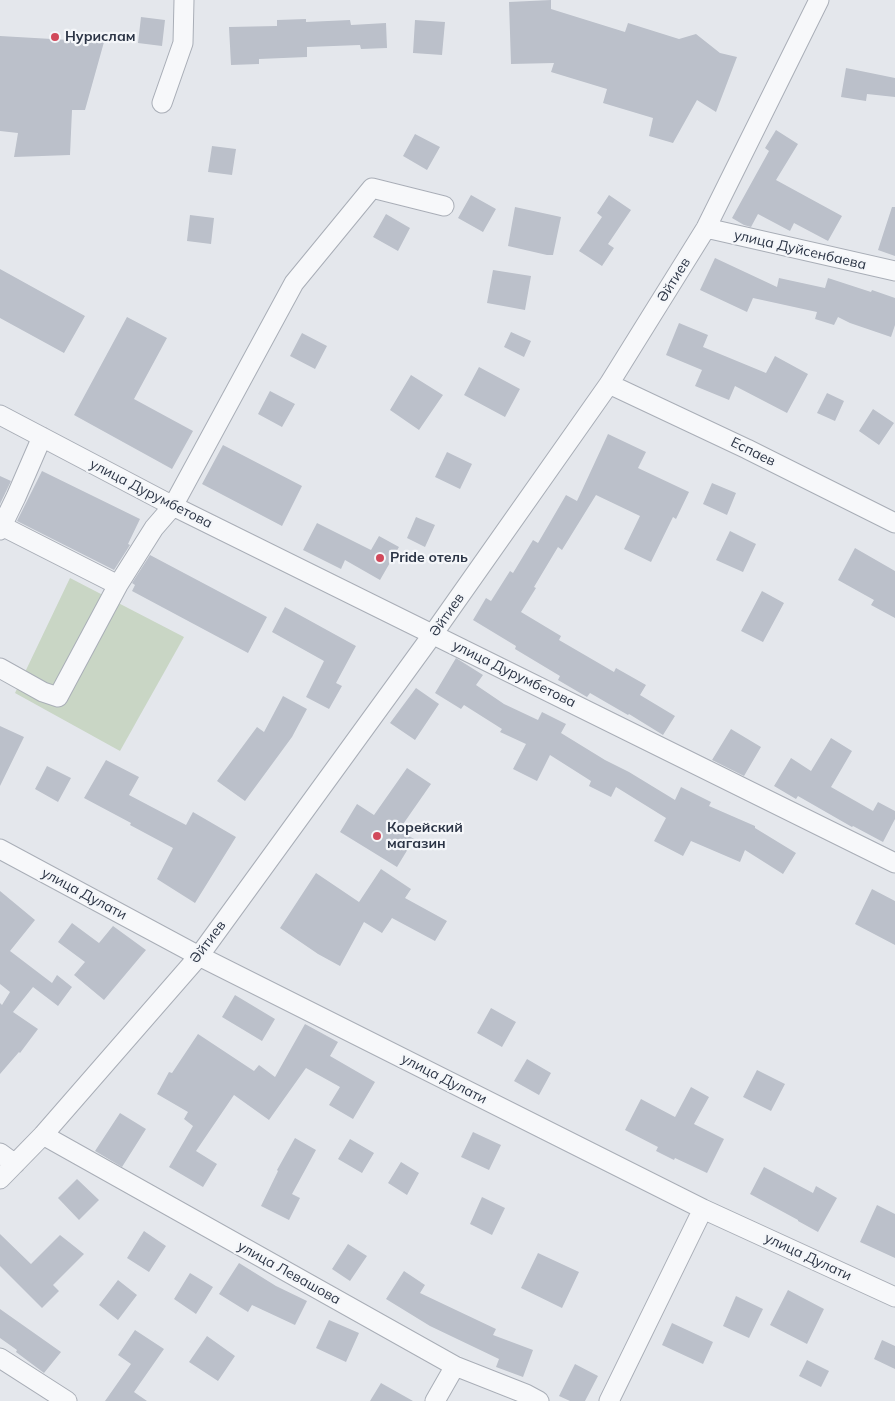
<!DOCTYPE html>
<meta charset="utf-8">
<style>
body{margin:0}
canvas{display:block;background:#e4e7ec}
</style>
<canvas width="895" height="1401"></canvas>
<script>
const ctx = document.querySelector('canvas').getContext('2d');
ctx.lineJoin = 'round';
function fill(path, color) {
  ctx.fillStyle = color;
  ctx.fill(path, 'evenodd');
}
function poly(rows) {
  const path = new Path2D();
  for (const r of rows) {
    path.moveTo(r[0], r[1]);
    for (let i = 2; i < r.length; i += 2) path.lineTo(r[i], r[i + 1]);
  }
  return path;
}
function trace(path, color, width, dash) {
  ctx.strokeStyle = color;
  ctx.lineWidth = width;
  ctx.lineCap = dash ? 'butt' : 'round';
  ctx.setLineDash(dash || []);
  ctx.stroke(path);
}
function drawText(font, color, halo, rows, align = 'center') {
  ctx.font = font + ' Mulish,sans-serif';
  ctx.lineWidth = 4.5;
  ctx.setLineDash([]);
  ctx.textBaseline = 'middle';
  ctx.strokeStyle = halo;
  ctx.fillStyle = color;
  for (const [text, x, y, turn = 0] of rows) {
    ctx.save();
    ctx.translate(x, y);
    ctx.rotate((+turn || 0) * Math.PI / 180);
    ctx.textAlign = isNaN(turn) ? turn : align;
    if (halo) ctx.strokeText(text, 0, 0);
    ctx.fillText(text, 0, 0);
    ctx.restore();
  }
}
const green = poly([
 [70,578,184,637,120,751,15,693]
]);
const building = poly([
 [551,0,551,9,625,32,628,23,679,39,696,34,720,53,737,57,716,112,697,100,673,143,649,136,653,118,603,103,607,89,551,72,554,63,511,64,509,2],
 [141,17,165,20,162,46,138,43],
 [306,19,306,22,350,20,351,25,386,23,387,48,361,49,360,45,307,47,307,57,259,59,259,64,231,65,229,27,277,26,277,20],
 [415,20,445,22,442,55,413,53],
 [0,36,104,42,85,110,72,110,70,155,14,157,18,133,0,131],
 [846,68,895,78,895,97,867,94,866,101,841,97],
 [776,130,798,144,776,180,842,216,828,241,794,223,790,231,758,214,751,227,744,225,732,218,769,151,765,148],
 [415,134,440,147,427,170,403,156],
 [212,146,236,149,232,175,208,172],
 [471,195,496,209,483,232,458,218],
 [609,195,631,210,608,244,614,248,602,266,579,251,602,217,597,213],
 [515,207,561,217,553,255,547,255,508,246],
 [892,207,895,207,895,256,878,250],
 [386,214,410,228,398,251,373,237],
 [190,215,214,218,211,244,187,241],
 [715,258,777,287,779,278,825,288,828,278,871,292,872,290,895,298,895,325,891,337,850,323,838,317,834,325,815,319,817,312,753,298,747,312,700,290],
 [0,269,85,316,64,353,0,318],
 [493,270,531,276,525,310,487,303],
 [127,317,167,338,134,399,193,431,172,469,74,415],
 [679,323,708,335,703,347,766,373,775,356,808,374,787,413,735,386,729,400,695,386,702,370,666,355],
 [511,332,531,341,524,357,504,347],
 [302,333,327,346,315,369,290,356],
 [479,367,520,389,505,417,464,395],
 [411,375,443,395,419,430,390,410],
 [270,391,295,404,282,427,258,414],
 [827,393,844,401,835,421,817,413],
 [873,409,894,423,879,445,859,431],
 [608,434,646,452,638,468,689,492,676,519,673,517,651,562,624,549,640,516,596,495,562,550,558,547,534,587,536,588,521,612,561,636,559,640,614,672,616,668,646,685,640,695,675,716,663,735,629,714,628,715,590,693,587,697,558,680,560,676,515,649,516,646,473,620,486,598,491,601,510,571,513,573,533,540,538,543,566,495,577,501],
 [223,445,302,486,282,526,202,484],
 [447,452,472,464,460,489,435,477],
 [42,471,140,519,128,544,130,545,114,570,17,521],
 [0,476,11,481,0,504],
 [712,483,736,493,727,515,703,504],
 [416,517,435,525,425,547,407,538],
 [317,523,371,550,379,536,399,547,380,580,345,560,341,569,303,550],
 [730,531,756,544,743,572,716,560],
 [855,548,895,571,895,618,871,605,874,600,838,580],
 [150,555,267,617,248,653,132,591,135,585,132,583],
 [762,591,784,603,763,642,741,631],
 [285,607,356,646,336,683,342,686,329,709,306,697,324,661,272,632],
 [456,658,483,675,476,685,504,704,538,720,542,712,566,724,561,733,605,760,629,772,675,800,681,787,711,802,709,806,755,826,755,828,796,853,783,874,745,850,740,862,691,841,683,856,654,841,666,818,616,787,611,797,589,786,591,781,550,755,537,781,513,769,526,744,500,732,502,729,464,705,461,709,435,693],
 [416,688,439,704,415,740,390,723],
 [283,696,307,709,292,737,245,801,217,781,257,727,264,732],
 [0,726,24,737,0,786],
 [731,729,761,747,744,776,712,760],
 [831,738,852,751,831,787,873,811,878,802,895,811,895,819,883,842,853,826,852,827,798,796,796,799,774,786,791,758,811,771],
 [106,760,139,777,129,795,186,825,193,812,236,837,195,903,157,879,173,848,130,825,131,823,84,798],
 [47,766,71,778,58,802,35,789],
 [407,768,431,784,399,830,414,839,397,867,340,832,357,804,374,815],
 [381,869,411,889,405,898,447,921,435,941,392,918,382,933,364,922,340,966,318,954,280,928,316,873,359,902],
 [872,889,895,901,895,945,855,924],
 [0,891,35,920,10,951,52,983,57,975,72,987,58,1006,33,987,13,1012,38,1029,20,1053,19,1052,0,1074,0,1003,2,1005,10,992,0,984],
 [72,923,99,943,113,926,146,950,104,1000,74,975,85,962,58,942],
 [235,995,275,1019,262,1041,222,1017],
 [491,1008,516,1022,502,1047,477,1033],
 [305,1024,338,1042,330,1056,375,1082,353,1119,329,1105,340,1087,306,1068,269,1120,234,1095,196,1151,217,1164,203,1187,169,1167,193,1126,184,1119,188,1112,157,1094,169,1072,172,1073,198,1034,254,1071,259,1065,275,1077],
 [527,1059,551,1073,539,1095,514,1081],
 [757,1070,785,1084,771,1111,743,1097],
 [691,1087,709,1097,694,1124,724,1139,707,1173,675,1158,674,1160,656,1151,658,1147,625,1130,641,1099,675,1117],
 [120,1113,146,1129,122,1167,95,1151],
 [473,1132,501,1145,489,1170,461,1157],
 [295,1138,316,1150,292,1194,300,1198,289,1220,261,1206,278,1171,277,1170],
 [350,1139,374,1153,362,1173,338,1159],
 [401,1162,419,1173,407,1195,388,1183],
 [764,1167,813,1193,816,1186,837,1198,818,1232,798,1221,798,1220,750,1194],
 [77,1179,99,1200,79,1220,58,1198],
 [482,1197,505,1208,492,1235,470,1224],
 [877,1205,895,1214,895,1258,860,1242],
 [144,1231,166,1246,149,1272,127,1258],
 [0,1234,31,1264,60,1235,84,1254,53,1285,59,1291,42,1308,0,1266],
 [348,1244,367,1256,350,1281,332,1269],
 [538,1253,579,1272,562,1308,521,1288],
 [239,1263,276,1286,307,1301,295,1325,252,1305,248,1312,219,1294],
 [404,1271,425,1285,420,1293,496,1329,493,1335,533,1350,523,1377,496,1367,499,1359,430,1326,386,1299],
 [190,1273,213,1287,196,1314,174,1299],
 [118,1280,137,1295,118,1320,99,1305],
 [788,1290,824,1309,807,1344,770,1325],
 [736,1296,763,1309,749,1338,723,1326],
 [0,1309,61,1352,44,1373,16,1352,17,1350,0,1338],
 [329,1320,359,1333,346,1362,316,1348],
 [672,1323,713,1342,703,1364,662,1345],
 [135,1330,164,1349,134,1392,147,1401,105,1401,131,1364,118,1355],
 [207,1336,235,1356,218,1381,189,1362],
 [882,1340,895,1346,895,1369,874,1359],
 [807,1360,829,1371,821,1387,799,1376],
 [575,1364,598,1376,585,1401,570,1401,559,1396],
 [381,1383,413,1401,370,1401]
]);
const minor = poly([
 [162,103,183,43,184,0],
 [706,228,895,271],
 [609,384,747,449,895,523],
 [0,415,173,506,895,863],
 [2,526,118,585],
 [0,530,16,497,42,437],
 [0,668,43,692,58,697,118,585,154,528,173,506,294,283,372,188,444,206],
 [0,849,199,956,703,1209,895,1297],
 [43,1135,455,1366,526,1394,539,1401],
 [0,1153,15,1164],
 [0,1179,43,1135,199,956,433,634,609,384,706,228,819,0],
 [0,1358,67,1401],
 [435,1401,455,1366],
 [609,1401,703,1209]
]);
const markers = [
 [55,37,5,"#d1495b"],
 [380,558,5,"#d1495b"],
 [377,836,5,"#d1495b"]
];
const poiNames = [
 ["Нурислам",65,37],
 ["Pride отель",390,558],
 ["Корейский",387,828],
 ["магазин",387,844]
];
const streetNames = [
 ["улица Дуйсенбаева",800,250,13],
 ["Әйтиев",674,280,-58],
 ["Еспаев",753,452,26],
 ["улица Дурумбетова",151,494,27],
 ["Әйтиев",447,615,-55],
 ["улица Дурумбетова",514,674,26],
 ["улица Дулати",84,894,28],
 ["Әйтиев",208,942,-53],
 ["улица Дулати",444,1079,27],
 ["улица Дулати",808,1257,25],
 ["улица Левашова",289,1273,29]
];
fill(green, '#c9d6c5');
fill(building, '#bbc0ca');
trace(minor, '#a9aeb7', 21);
trace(minor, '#f7f8fa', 19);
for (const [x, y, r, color] of markers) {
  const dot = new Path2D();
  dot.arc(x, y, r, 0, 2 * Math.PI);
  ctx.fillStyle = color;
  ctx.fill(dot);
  trace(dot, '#f4f6f9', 2);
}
drawText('bold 14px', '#2b3445', '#f4f6f9', poiNames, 'left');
drawText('14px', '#2b3445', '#f4f6f9', streetNames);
</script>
